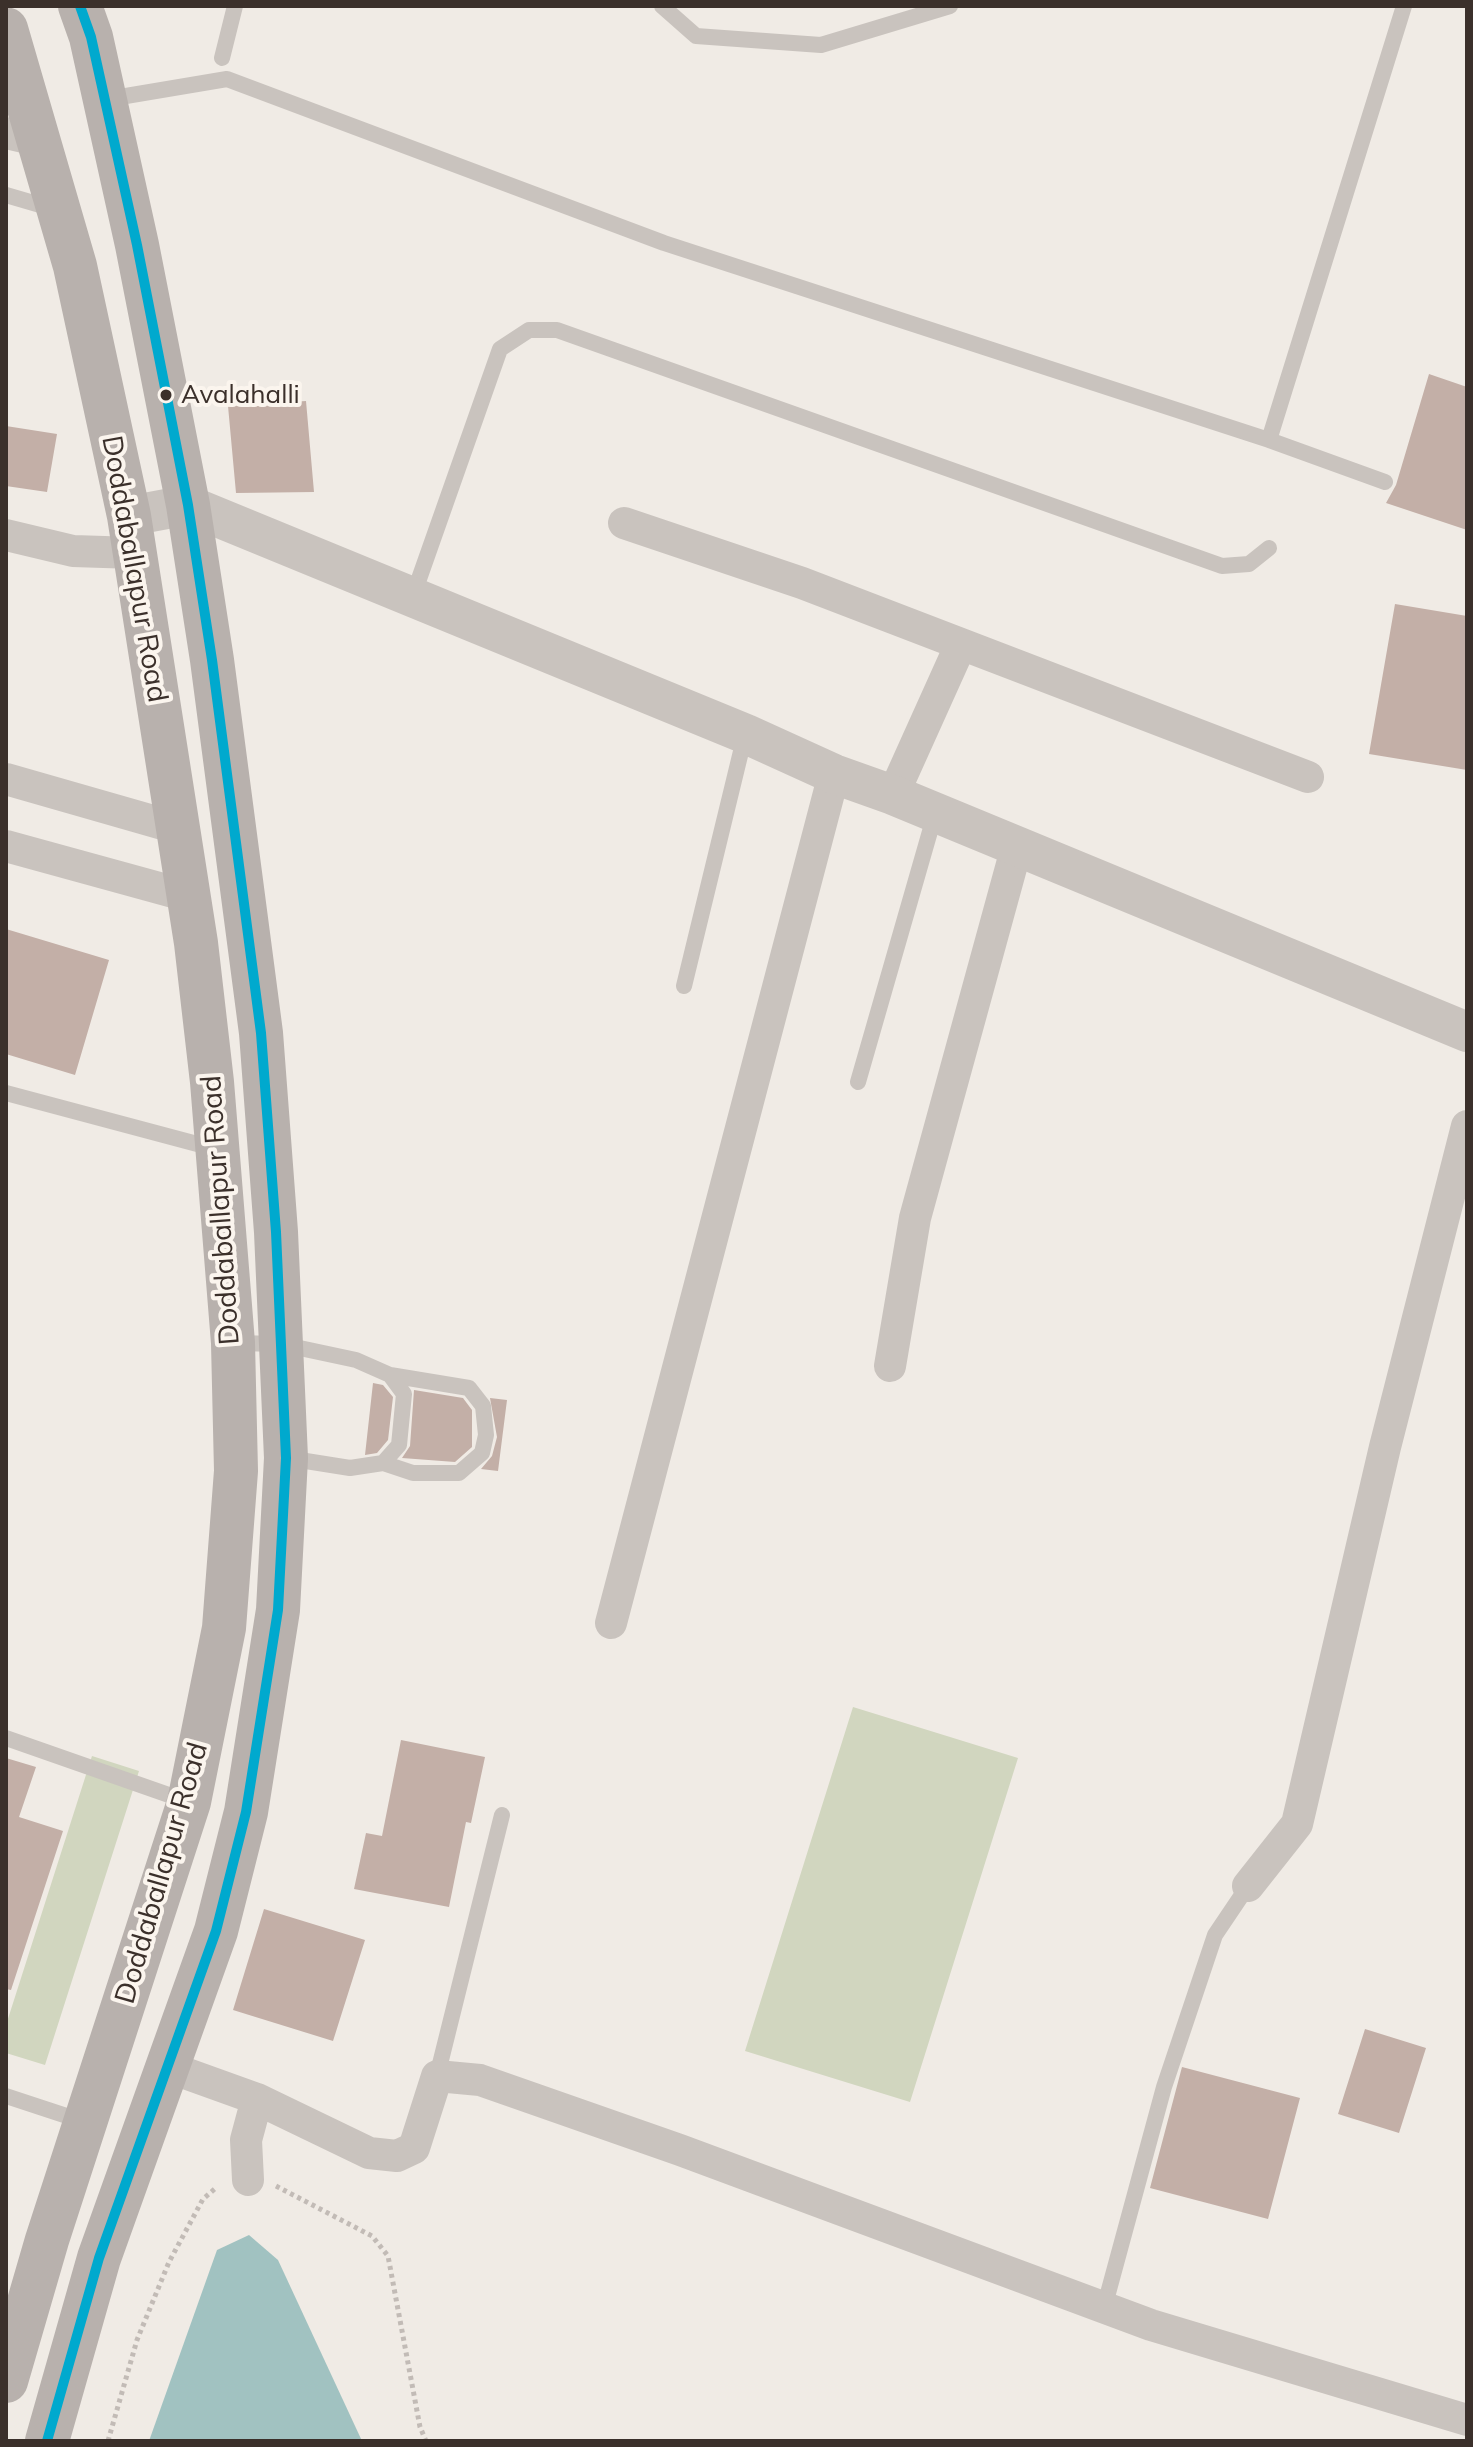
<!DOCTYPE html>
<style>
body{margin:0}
#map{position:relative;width:1473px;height:2447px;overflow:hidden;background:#f0ebe5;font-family:Mulish,sans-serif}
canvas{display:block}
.frame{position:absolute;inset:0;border:8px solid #3b302b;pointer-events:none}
</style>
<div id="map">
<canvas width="1473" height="2447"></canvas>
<div class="frame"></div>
</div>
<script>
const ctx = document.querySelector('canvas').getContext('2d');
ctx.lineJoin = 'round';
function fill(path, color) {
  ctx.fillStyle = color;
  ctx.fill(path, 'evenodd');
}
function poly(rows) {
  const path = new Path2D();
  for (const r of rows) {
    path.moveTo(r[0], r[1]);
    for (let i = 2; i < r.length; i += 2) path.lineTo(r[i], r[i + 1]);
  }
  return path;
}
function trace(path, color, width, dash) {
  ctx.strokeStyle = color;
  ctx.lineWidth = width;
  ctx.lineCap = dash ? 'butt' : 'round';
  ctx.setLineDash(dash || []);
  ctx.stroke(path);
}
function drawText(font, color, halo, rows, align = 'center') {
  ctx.font = font + ' Mulish,sans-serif';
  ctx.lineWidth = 8;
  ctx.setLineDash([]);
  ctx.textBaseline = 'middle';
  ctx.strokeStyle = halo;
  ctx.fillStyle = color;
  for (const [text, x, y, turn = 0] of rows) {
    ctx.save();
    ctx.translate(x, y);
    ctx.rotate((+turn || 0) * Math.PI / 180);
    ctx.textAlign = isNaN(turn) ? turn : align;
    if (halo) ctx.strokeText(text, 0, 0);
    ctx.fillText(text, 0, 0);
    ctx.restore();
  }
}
const green = poly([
 [853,1707,1018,1758,910,2102,745,2051],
 [92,1756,139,1771,45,2065,6,2053,6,2025]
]);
const water = poly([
 [249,2235,278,2260,362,2441,149,2441,217,2250]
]);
const building = poly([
 [1429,374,1467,387,1467,530,1386,503,1396,485],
 [306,401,314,492,236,493,228,406],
 [6,426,57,434,47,492,6,486],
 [1395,604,1467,616,1467,770,1369,754],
 [6,929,109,960,75,1075,6,1054],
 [373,1383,383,1385,393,1397,388,1440,377,1453,365,1455],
 [414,1390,463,1398,472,1410,472,1447,455,1462,402,1458,410,1446],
 [490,1398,507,1400,498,1471,481,1469,492,1456,497,1437],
 [401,1740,485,1757,471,1823,466,1822,449,1907,354,1889,366,1833,382,1836],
 [6,1758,36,1767,19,1817,63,1831,11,1990,6,1989],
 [264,1909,365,1940,333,2041,233,2010],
 [1365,2029,1426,2048,1399,2133,1338,2114],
 [1182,2067,1300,2098,1268,2219,1150,2188]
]);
const path = poly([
 [276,2186,372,2236,388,2256,420,2427,426,2441],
 [108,2441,137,2340,169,2262,203,2199,217,2187]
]);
const service = poly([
 [662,6,696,36,821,45,950,6],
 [222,58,235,6],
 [108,99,227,79,664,243,1269,440,1404,6],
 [6,195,54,209],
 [1269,440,1385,482],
 [413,596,500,349,529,330,557,330,1222,566,1249,564,1269,548],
 [684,986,745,735],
 [858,1082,935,814],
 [6,1093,216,1149],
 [234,1343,281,1344,356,1360,390,1375,404,1394,399,1445,383,1463,350,1468,287,1458],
 [383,1463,413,1473,459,1473,482,1453,486,1435,483,1406,469,1388,390,1375],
 [6,1738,186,1801],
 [437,2076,502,1815],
 [6,2096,85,2122],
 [1104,2308,1164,2087,1215,1935,1248,1886]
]);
const minor = poly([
 [6,133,40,141],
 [624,523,802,583,961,644,893,795],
 [6,535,73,551,135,553],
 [961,644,1308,777],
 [6,779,177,828],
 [6,846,188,896],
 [890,1366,915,1218,1017,846],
 [611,1623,834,774],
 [1248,1886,1297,1824,1385,1447,1467,1126],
 [168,2067,257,2099,369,2153,397,2156,414,2148,437,2076,480,2080,680,2150,1151,2325,1467,2420],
 [248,2180,246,2140,257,2099]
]);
const tertiary = poly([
 [129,516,188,505,746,734,834,774,893,795,1467,1032]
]);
const primary = poly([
 [6,29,75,266,129,516,196,943,212,1082,233,1343,236,1471,224,1628,189,1802,47,2240,6,2381],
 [47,2441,99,2258,216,1931,246,1812,278,1610,286,1458,276,1232,261,1033,212,660,188,505,137,245,91,37,80,6]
]);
const bus1 = poly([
 [47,2441,99,2258,216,1931,246,1812,278,1610,286,1458,276,1232,261,1033,212,660,188,505,137,245,91,37,80,6]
]);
const markers = [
 [166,395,7,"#3b302b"]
];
const busNames = [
 ["Avalahalli",181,395]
];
const streetNames = [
 ["Doddaballapur Road",134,569,80],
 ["Doddaballapur Road",221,1210,-94],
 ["Doddaballapur Road",162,1873,-74]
];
fill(green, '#d1d6bf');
fill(water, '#a1c2c1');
fill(building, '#c3afa7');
trace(path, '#c2bbb6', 5, [4, 4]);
trace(service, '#c9c3be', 16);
trace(minor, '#c9c3be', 32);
trace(tertiary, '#c9c3be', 40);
trace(primary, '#b8b1ad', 44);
trace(bus1, '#00a9ce', 10);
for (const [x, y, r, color] of markers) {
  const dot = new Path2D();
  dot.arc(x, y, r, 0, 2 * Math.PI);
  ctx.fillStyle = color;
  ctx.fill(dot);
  trace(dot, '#fbf5ee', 3);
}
drawText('26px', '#3b302b', '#fbf5ee', busNames, 'left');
drawText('28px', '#3b302b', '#fbf5ee', streetNames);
</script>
